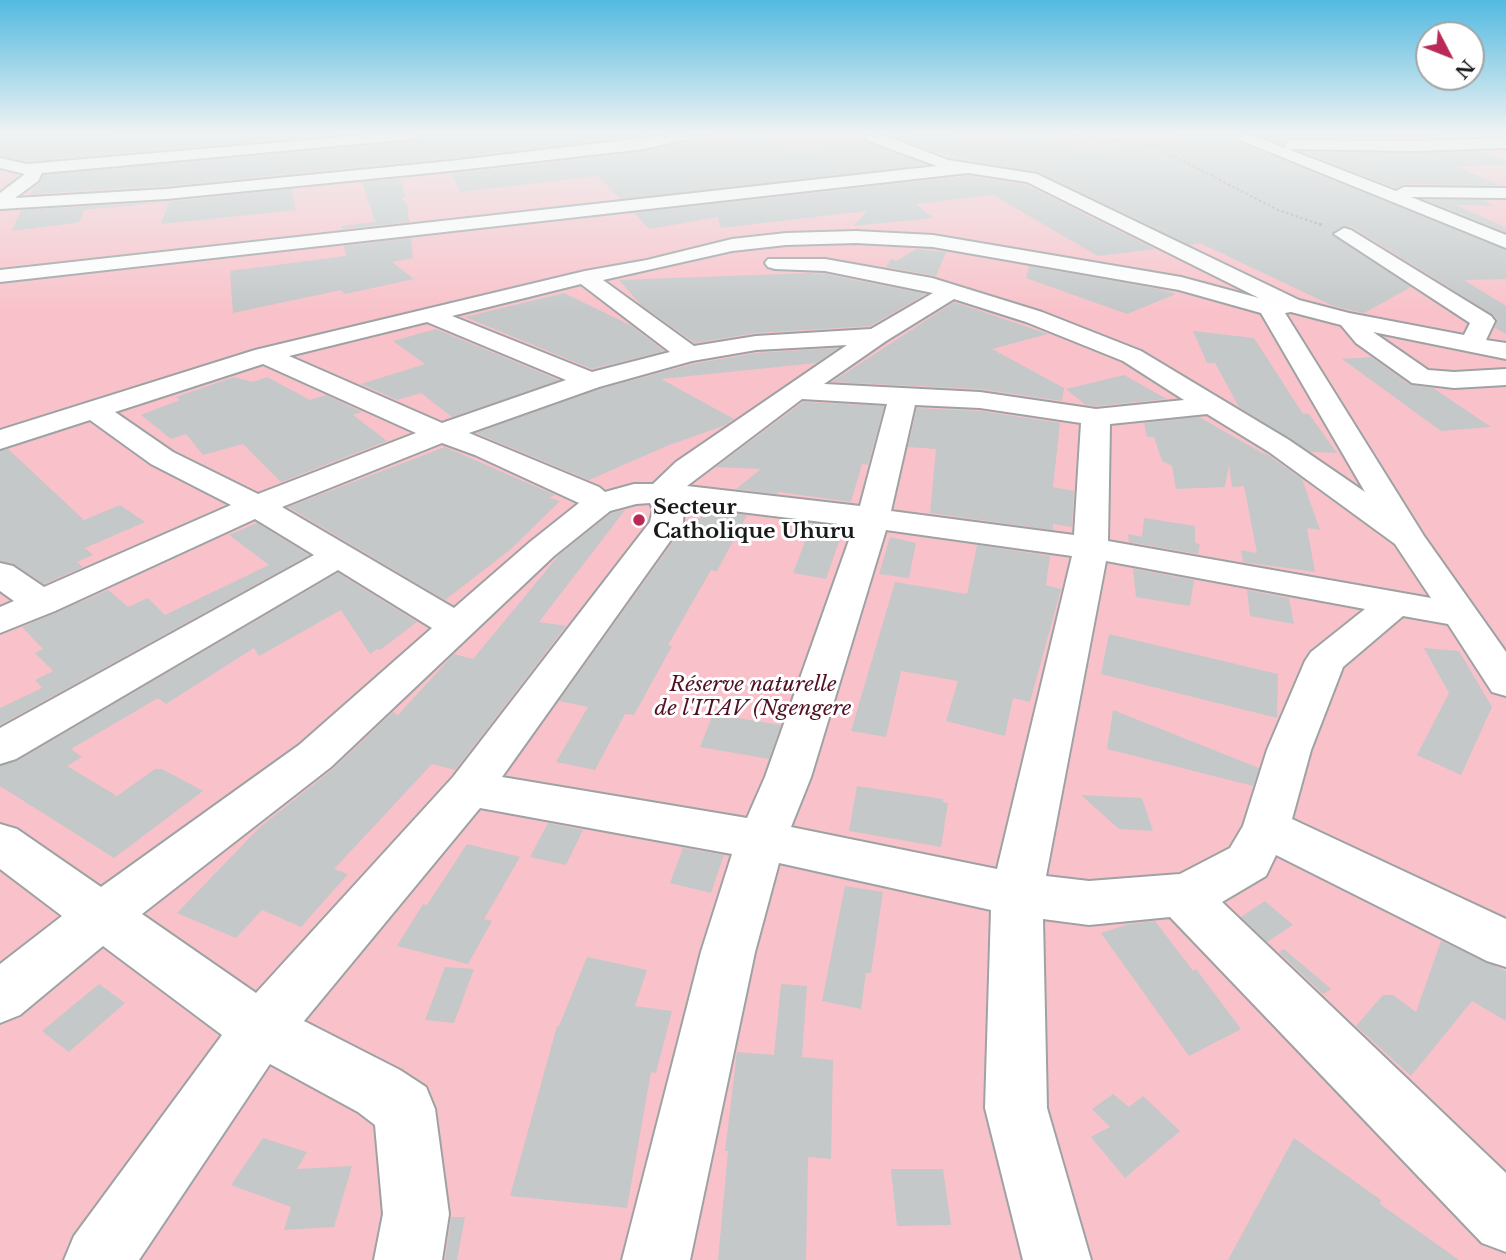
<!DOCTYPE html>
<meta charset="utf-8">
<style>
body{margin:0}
#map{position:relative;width:1506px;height:1260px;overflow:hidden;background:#e0e4e5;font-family:"Libre Baskerville",serif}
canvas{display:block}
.north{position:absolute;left:1415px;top:21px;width:70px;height:70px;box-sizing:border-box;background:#fff;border:2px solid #a3a4a4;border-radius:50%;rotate:132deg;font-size:19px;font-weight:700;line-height:28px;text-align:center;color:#191b1b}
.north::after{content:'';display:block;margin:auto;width:24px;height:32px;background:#b92a56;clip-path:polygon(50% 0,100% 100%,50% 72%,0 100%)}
</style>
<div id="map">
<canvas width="1506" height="1260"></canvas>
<div class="north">N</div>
</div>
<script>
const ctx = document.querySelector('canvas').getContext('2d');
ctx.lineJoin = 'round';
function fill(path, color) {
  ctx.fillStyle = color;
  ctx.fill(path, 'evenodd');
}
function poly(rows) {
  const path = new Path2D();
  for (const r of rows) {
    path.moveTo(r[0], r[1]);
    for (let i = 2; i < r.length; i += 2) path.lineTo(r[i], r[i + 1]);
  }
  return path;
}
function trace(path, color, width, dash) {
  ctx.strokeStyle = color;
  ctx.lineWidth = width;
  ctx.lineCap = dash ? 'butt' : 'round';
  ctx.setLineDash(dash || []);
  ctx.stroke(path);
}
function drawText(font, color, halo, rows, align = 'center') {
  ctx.font = font + ' "Libre Baskerville",serif';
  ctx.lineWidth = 6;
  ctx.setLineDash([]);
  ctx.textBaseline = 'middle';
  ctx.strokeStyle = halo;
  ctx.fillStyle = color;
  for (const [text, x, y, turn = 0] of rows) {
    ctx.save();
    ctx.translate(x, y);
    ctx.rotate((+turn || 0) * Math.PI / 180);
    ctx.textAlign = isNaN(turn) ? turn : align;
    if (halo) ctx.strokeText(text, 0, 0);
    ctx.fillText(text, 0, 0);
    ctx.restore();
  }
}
const green = poly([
 [0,135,1506,135,1506,1260,0,1260]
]);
const building = poly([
 [0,135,110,135,110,137,335,135,27,161,0,156],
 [422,135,646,135,450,158,166,186,30,194,44,175,413,142],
 [696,135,713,135,714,142,763,135,792,148,864,141,926,165,620,199,598,176,461,192,451,174,645,152,692,141],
 [909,135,951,135,970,143,1040,135,1083,149,1136,143,1182,142,1174,135,1230,135,1234,140,1506,250,1506,279,1464,280,1506,306,1506,334,1495,328,1497,319,1492,314,1352,227,1343,226,1332,235,1411,287,1364,313,1333,306,1200,243,1190,245,1038,172,949,157,896,137],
 [1260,135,1443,135,1449,137,1291,137,1285,140,1283,144],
 [1483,151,1506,161,1506,165,1457,167,1500,185,1404,184,1396,188,1303,152],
 [968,176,1026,185,1155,249,1098,256,993,195,916,204,933,218,853,226,867,211,720,228,718,217,649,229,634,213],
 [400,179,406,197,401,198,407,204,409,222,342,229,342,226,375,222,362,182],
 [291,189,296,210,161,224,169,202,83,210,80,221,75,223,12,231,21,210,166,202],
 [1425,200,1485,200,1493,206,1456,205,1506,228,1506,232],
 [411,238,413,258,392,262,414,279,345,294,341,290,233,313,230,271,346,256,344,246],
 [916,249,946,252,936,276,886,267,891,259,896,261],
 [1029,266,1158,289,1176,294,1127,314,1026,278],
 [809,273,825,274,926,294,870,326,756,333,695,343,641,305,619,280],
 [564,293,632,326,664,351,592,369,465,317],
 [954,302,1048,334,992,349,1064,388,1062,401,980,389,832,382],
 [436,329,559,380,452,417,421,393,397,400,361,384,425,364,393,341],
 [1193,331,1254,338,1303,414,1309,414,1337,453,1311,452,1239,407,1215,363,1207,363],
 [838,348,816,363,661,379,734,419,723,426,669,445,589,480,476,433,600,389,693,364,756,353],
 [1371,357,1410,385,1433,388,1491,427,1441,431,1342,359],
 [1124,375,1167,399,1096,406,1086,405,1066,389],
 [234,377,253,382,267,377,310,400,326,395,362,412,353,415,387,441,281,482,243,444,203,455,186,434,171,439,141,415,180,400,176,397],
 [803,402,884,406,868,465,862,464,851,502,779,492,776,494,736,489,761,469,716,467],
 [917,408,980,411,1060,423,1053,487,1074,491,1072,527,1053,524,1053,530,930,513,936,449,908,447],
 [1199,417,1266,455,1264,452,1302,479,1320,530,1307,528,1315,572,1243,562,1241,550,1257,553,1244,486,1232,487,1229,465,1225,487,1176,489,1172,466,1162,461,1154,437,1147,437,1144,423],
 [445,447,555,495,549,498,560,501,511,549,445,600,288,507],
 [8,449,84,520,120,505,145,522,85,548,93,555,77,562,83,567,44,584,14,564,0,561,0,451],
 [625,510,539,622,566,626,455,770,432,764,334,869,348,874,301,927,262,910,236,938,177,913,260,827,333,769,393,712,398,715,454,654,473,659,559,555,611,513],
 [709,511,747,515,717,571,711,570,668,645,672,646,634,715,625,714,595,770,556,762,588,707,559,701,685,525,690,526],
 [1144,518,1195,526,1195,543,1200,544,1198,554,1129,542,1128,534,1142,537],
 [257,523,309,555,0,725,0,708,42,688,35,680,53,671,35,653,43,649,22,627,108,590,128,607,148,598,165,615,269,565,229,535],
 [812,523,844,527,826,579,793,573],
 [890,537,916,543,909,578,879,574],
 [977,545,1050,556,1046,585,1061,589,1030,702,1013,698,1005,736,946,721,958,681,901,671,886,737,851,731,895,582,967,594],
 [1133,569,1194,580,1190,606,1136,597],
 [338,573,417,622,380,650,377,649,370,654,341,610,259,656,254,648,166,704,158,698,71,749,82,757,67,766,117,796,155,769,162,769,203,791,114,858,0,786,0,766,17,761],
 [1247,590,1289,598,1294,624,1250,616],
 [1109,634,1278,674,1277,718,1101,674],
 [1424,648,1459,651,1492,707,1461,775,1417,755,1449,693],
 [1113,710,1259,768,1253,786,1107,749],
 [713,714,781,725,769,759,700,747],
 [857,786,943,799,942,802,948,803,941,847,849,831],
 [1081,795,1142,798,1153,831,1119,829],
 [548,823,583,830,566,865,530,857],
 [467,844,520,857,484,919,492,921,468,964,397,946,423,904,427,905],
 [683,848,724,855,711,893,670,883],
 [845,886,883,892,871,973,866,973,861,1009,822,1001],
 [1265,901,1293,925,1267,942,1241,917],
 [1155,921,1193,971,1196,969,1241,1029,1189,1056,1101,933,1129,924],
 [1441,941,1506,971,1506,1021,1472,1001,1411,1076,1356,1026,1383,995,1393,995,1416,1012],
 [1284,949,1331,989,1323,994,1279,952],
 [587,957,647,970,635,1006,672,1011,656,1073,651,1072,627,1208,510,1196,557,1026,559,1026],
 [445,967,474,969,454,1023,425,1020],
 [99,984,125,1003,69,1052,42,1031],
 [781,984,807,986,802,1057,833,1060,831,1159,808,1157,806,1260,718,1260,728,1151,725,1151,737,1052,774,1055],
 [1113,1094,1129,1107,1143,1096,1180,1131,1125,1178,1091,1137,1110,1127,1092,1109],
 [263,1138,307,1152,297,1169,352,1166,334,1227,284,1230,291,1207,231,1185],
 [1294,1138,1381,1200,1380,1204,1459,1260,1228,1260],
 [891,1169,943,1169,951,1225,897,1226],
 [451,1217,465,1217,457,1260,445,1260]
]);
const pathFar1 = poly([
 [1073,135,1152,145,1278,210,1322,225]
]);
const path = poly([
 [1319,224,1322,225]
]);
const minor = poly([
 [364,135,420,135,413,139,42,173,38,181,15,198,166,189,450,161,666,135,693,135,691,138,645,149,450,171,166,199,0,209,0,193,25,174,0,168,0,158,27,164,364,135],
 [865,135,884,135,948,160,1037,174,1299,300,1349,313,1464,335,1470,323,1334,234,1344,228,1351,230,1491,316,1495,321,1486,340,1506,343,1506,359,1373,332,1428,370,1454,372,1506,369,1506,385,1454,388,1412,383,1356,343,1341,325,1291,312,1285,313,1424,536,1506,652,1506,696,1492,692,1448,624,1403,616,1343,667,1311,750,1292,819,1506,919,1506,967,1487,961,1276,855,1266,876,1222,902,1506,1173,1506,1252,1482,1243,1170,917,1089,925,1043,919,1047,1108,1091,1260,1023,1260,985,1108,991,910,779,863,755,952,690,1260,622,1260,701,952,732,854,480,808,304,1021,400,1070,426,1087,435,1109,449,1214,442,1260,374,1260,383,1214,375,1125,358,1112,270,1064,139,1260,64,1260,74,1236,222,1035,103,946,20,1015,0,1023,0,964,62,916,0,869,0,824,17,829,101,887,299,745,432,628,338,570,16,759,0,764,0,728,314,555,255,519,55,611,0,633,0,607,14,601,0,591,0,563,13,566,44,587,231,505,151,464,90,420,0,449,0,430,255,350,585,271,647,260,732,239,786,233,856,231,933,235,1181,277,1259,298,1027,182,968,173,0,282,0,270,937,166,866,140,865,135],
 [856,243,933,247,1179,290,1261,313,1365,492,1289,440,1141,351,1042,312,932,278,825,259,768,259,765,263,768,267,775,269,825,271,933,293,871,329,756,336,694,346,603,280,732,251,786,245,856,243],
 [581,284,670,352,592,372,452,316,581,284],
 [954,299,1026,322,1123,361,1184,400,1096,409,980,392,824,384,886,341,954,299],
 [427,322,566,380,442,423,289,356,427,322],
 [847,345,676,462,653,484,634,484,605,492,599,487,469,433,599,387,692,361,756,350,847,345],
 [263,364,416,433,258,494,173,452,115,412,263,364],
 [802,399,887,404,860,506,687,486,802,399],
 [915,405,980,408,1081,423,1074,535,891,511,915,405],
 [1207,414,1269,452,1395,544,1431,598,1108,541,1110,424,1207,414],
 [442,443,475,455,579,503,530,542,454,608,282,507,442,443],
 [650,503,653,509,650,522,453,777,256,993,142,914,331,767,554,556,610,511,636,504,650,503],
 [684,505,854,526,765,777,747,818,502,777,683,523,684,505],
 [886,530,1072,556,997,869,791,827,811,777,886,530],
 [1106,561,1365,609,1311,652,1305,661,1267,750,1243,826,1230,848,1180,874,1089,881,1046,876,1106,561],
 [1233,135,1253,135,1285,148,1286,142,1291,140,1414,141,1506,138,1506,148,1414,151,1288,149,1396,191,1404,187,1506,188,1506,198,1411,197,1506,235,1506,248,1235,138,1233,135]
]);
const markers = [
 [639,520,7,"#b92a56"]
];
const poiNames = [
 ["Secteur",653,508],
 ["Catholique Uhuru",653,532]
];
const parkNames = [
 ["Réserve naturelle",753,685],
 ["de l'ITAV (Ngengere",753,709]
];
fill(green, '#f9c2ca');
fill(building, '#c4c8c8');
trace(minor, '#9ea2a3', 4);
trace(pathFar1, '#a1a4a5', 2, [2.5, 2.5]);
trace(path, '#a1a4a5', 2.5, [2.5, 2.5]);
fill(minor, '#fff');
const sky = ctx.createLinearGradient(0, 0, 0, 311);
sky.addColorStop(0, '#53bae0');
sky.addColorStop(0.43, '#f1f3f3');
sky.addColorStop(1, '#f1f3f300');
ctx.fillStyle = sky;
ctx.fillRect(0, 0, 1506, 311);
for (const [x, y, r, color] of markers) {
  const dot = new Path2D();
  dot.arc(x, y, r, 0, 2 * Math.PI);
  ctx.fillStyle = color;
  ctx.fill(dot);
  trace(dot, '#fff', 2.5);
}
drawText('bold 21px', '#191b1b', '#fff', poiNames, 'left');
drawText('italic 21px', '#501123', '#fff', parkNames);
</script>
